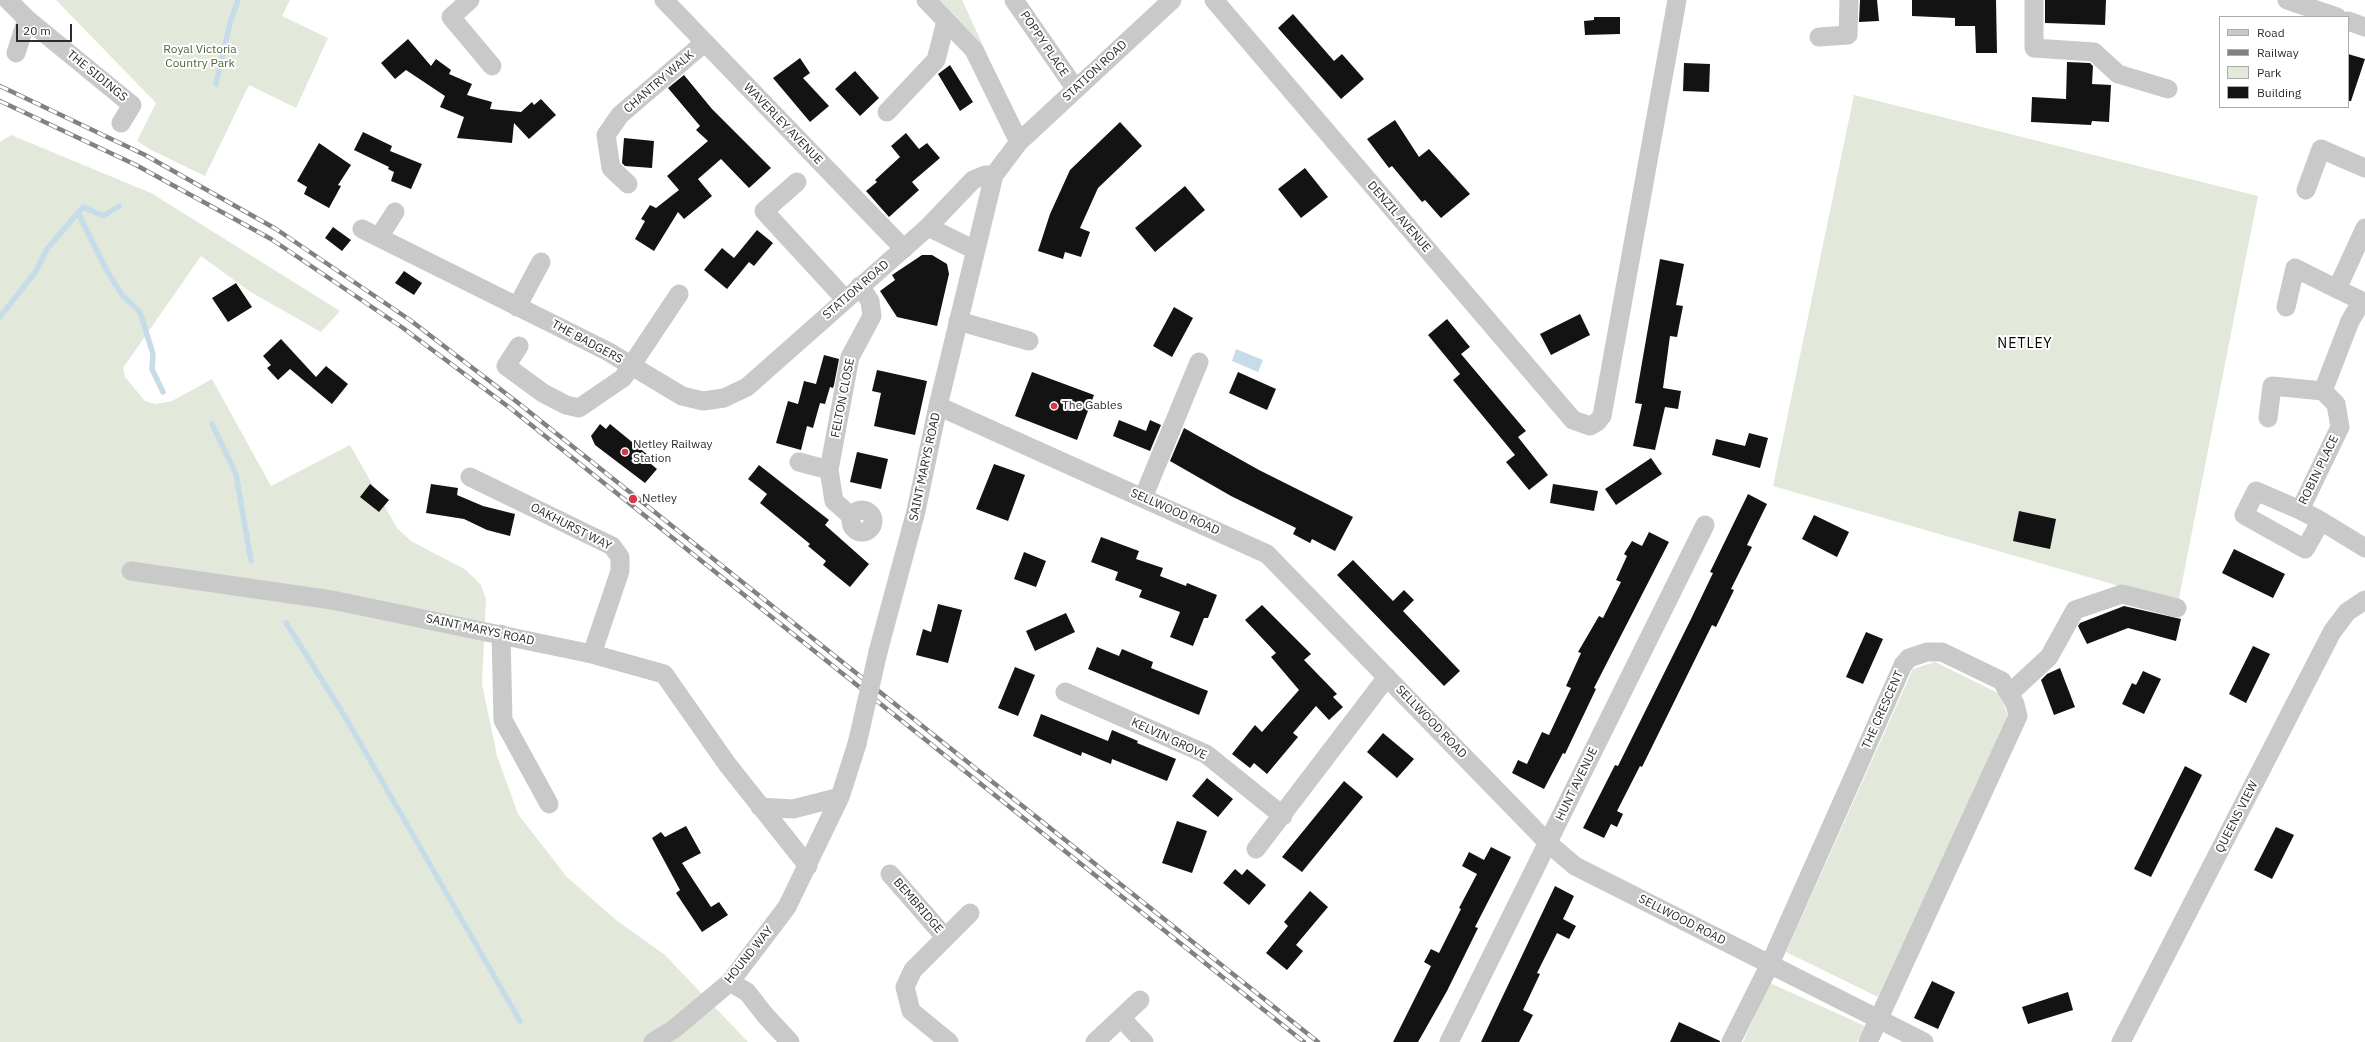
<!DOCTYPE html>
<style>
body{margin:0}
#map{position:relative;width:2365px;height:1042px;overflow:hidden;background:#fff;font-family:"IBM Plex Sans",sans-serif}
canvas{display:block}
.legend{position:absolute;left:2219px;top:16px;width:130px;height:92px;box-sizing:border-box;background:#fff;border:1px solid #ababab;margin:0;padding:5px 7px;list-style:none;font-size:12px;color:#2c2c2c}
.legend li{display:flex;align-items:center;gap:8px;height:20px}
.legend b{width:20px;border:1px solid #ababab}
.scale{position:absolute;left:16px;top:24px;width:56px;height:18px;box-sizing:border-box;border:2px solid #2c2c2c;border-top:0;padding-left:5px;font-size:12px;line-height:14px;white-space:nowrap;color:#2c2c2c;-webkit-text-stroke:3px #fff;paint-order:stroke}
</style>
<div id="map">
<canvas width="2365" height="1042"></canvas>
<ul class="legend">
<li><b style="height:5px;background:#c9c9c9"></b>Road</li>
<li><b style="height:5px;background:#818181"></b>Railway</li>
<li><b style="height:11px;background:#e2e9da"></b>Park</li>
<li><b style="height:11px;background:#131313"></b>Building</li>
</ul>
<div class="scale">20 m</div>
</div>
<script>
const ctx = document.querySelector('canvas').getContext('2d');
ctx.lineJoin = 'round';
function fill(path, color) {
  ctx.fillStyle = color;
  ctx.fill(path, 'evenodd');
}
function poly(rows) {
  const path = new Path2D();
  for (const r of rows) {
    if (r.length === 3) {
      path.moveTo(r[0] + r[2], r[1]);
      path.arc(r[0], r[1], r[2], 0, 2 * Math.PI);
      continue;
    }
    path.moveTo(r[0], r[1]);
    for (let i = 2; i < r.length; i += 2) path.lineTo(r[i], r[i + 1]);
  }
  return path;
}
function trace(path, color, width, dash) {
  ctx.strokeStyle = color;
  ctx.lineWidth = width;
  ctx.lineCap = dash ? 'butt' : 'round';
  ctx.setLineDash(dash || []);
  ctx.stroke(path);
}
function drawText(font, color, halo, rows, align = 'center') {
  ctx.font = font + ' "IBM Plex Sans",sans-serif';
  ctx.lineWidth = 4;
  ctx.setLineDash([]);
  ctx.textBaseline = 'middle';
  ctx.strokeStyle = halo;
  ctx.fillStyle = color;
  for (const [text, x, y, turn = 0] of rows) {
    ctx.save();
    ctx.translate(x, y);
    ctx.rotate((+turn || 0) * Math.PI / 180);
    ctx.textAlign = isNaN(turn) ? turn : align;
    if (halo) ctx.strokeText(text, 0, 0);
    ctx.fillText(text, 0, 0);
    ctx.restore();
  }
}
const green = poly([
 [56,0,290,0,282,16,328,38,296,108,249,85,205,176,149,149,137,141,156,103],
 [926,0,962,0,987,54,974,50],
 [1854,95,2258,196,2178,603,1773,486],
 [11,135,151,193,340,311,321,332,249,291,201,256,123,368,125,377,145,401,156,404,172,401,212,379,271,486,350,445,397,528,411,541,466,570,481,585,486,599,482,684,497,756,518,814,566,876,616,920,665,955,748,1042,0,1042,0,142],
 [1935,662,2000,694,2008,717,1878,997,1786,952,1913,669],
 [1770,983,1865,1026,1857,1042,1743,1042]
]);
const water = poly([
 [1236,349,1263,360,1258,372,1232,361]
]);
const stream = poly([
 [216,84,230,23,238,0],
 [78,213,107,271,122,295,140,312,153,354,152,369,163,392],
 [0,317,36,271,47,249,83,207,103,216,119,206],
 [212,424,236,474,251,561],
 [286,623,344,715,520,1021]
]);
const building = poly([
 [1860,0,1877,0,1879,21,1859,22],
 [1912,0,1996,0,1997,53,1976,53,1975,26,1955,26,1955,18,1912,16],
 [2045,0,2106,0,2105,25,2045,23],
 [1293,14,1334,61,1342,54,1364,79,1341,99,1278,28],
 [1594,17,1620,17,1620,34,1585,35,1584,21,1594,20],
 [408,39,431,66,436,59,451,70,449,74,472,84,467,95,492,102,490,109,521,112,532,102,534,105,541,99,556,115,529,139,514,123,512,143,457,138,464,117,440,107,445,96,406,70,395,79,381,63],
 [2348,54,2365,59,2351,101,2348,101],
 [800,58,810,73,803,78,829,106,810,122,773,78],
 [2067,62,2090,63,2093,66,2092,84,2111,85,2109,122,2092,121,2091,125,2031,122,2032,97,2066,99],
 [1684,63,1710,64,1709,92,1683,91],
 [950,65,973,102,960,111,938,74],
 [855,71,879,98,860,116,835,89],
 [684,75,712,109,771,168,749,188,721,159,698,179,712,196,684,219,678,212,654,251,635,239,645,221,641,219,650,205,656,208,679,190,667,176,708,141,696,130,700,126,668,88],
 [1395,120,1419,157,1429,149,1470,194,1441,218,1425,200,1422,202,1392,166,1389,168,1367,139],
 [1120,122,1142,146,1098,188,1080,228,1090,232,1081,257,1065,252,1063,259,1038,251,1050,214,1070,170],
 [363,132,392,146,390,151,422,164,411,189,391,181,394,172,388,169,389,167,354,150],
 [906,133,919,149,927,143,940,158,912,182,919,190,889,217,866,191,877,182,875,180,900,157,891,146],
 [624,138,654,141,652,168,625,166,622,163],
 [319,143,351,165,338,185,341,186,329,208,304,194,307,187,297,181],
 [1305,168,1328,197,1301,218,1278,189],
 [1185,186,1205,210,1155,252,1135,228],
 [333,227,351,240,342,251,325,238],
 [757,230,773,243,754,266,749,262,727,289,704,270,722,248,734,258],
 [922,255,932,255,947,264,949,274,937,326,897,317,880,291,895,280,892,275],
 [1660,259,1684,264,1676,305,1683,306,1677,337,1670,336,1663,388,1681,391,1678,409,1665,407,1655,450,1633,446,1642,404,1635,403],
 [404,271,422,283,414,295,395,283],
 [236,283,252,307,228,322,212,298],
 [1174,307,1193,318,1172,357,1153,346],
 [1580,314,1590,335,1551,355,1540,334],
 [1447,319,1470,347,1461,354,1526,431,1518,437,1548,475,1529,490,1506,462,1515,455,1453,380,1460,374,1428,335],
 [281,339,316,377,326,366,348,384,332,404,290,369,278,380,267,368,271,365,263,356],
 [824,355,839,359,834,385,833,388,830,387,825,404,820,403,813,428,807,426,801,450,776,443,788,401,798,404,804,381,816,384],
 [877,370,927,381,915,435,874,426,881,393,872,391],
 [1032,372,1094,395,1077,440,1015,416],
 [1238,372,1276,389,1267,410,1229,393],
 [1119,420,1146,431,1150,420,1161,425,1150,451,1113,436],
 [600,424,606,429,610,424,654,460,651,464,657,469,645,483,595,445,591,436],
 [1184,428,1259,470,1353,517,1335,551,1312,539,1310,543,1293,534,1296,528,1231,496,1170,461],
 [1749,433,1768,438,1760,468,1712,455,1716,439,1745,446],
 [857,452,888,459,881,489,850,482],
 [1651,458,1662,474,1616,505,1605,489],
 [994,464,1025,475,1008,521,976,509],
 [759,465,829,520,825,525,869,564,850,587,823,565,826,561,808,546,810,544,760,503,767,494,748,479],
 [370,484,389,500,379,512,360,497],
 [431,484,458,488,457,495,483,506,515,514,510,536,487,530,464,519,426,513],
 [1553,484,1598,491,1594,511,1550,503],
 [1748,494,1767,504,1747,545,1752,547,1731,589,1734,590,1716,627,1712,625,1642,767,1640,766,1617,811,1623,814,1617,827,1611,824,1604,838,1583,828,1615,765,1618,766,1690,621,1713,573,1710,572],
 [2019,511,2056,519,2050,549,2013,541],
 [1814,515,1849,532,1837,557,1802,539],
 [1649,532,1669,542,1594,688,1596,689,1565,754,1563,753,1544,789,1512,773,1518,760,1527,764,1542,732,1549,735,1571,688,1566,686,1581,653,1578,652,1599,616,1603,618,1621,582,1616,580,1627,556,1624,554,1632,541,1642,546],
 [1101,537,1139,551,1136,559,1163,568,1160,576,1186,586,1187,583,1217,595,1208,618,1204,618,1193,646,1170,637,1180,612,1139,597,1142,590,1115,580,1118,572,1091,562],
 [2234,549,2285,574,2273,598,2222,573],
 [1024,552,1046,561,1036,587,1014,579],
 [1353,560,1393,601,1404,590,1414,600,1403,611,1460,671,1444,686,1337,575],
 [938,604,962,610,948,663,916,655,923,629,931,632],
 [1262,605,1311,654,1304,660,1337,694,1333,697,1343,707,1329,720,1316,706,1293,733,1298,737,1267,774,1254,763,1250,768,1232,754,1255,725,1262,732,1299,690,1271,657,1276,653,1245,620],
 [2124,606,2181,619,2176,641,2128,628,2087,644,2078,626,2080,623],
 [1066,613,1075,632,1035,651,1026,631],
 [1866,632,1883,639,1863,684,1846,677],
 [2253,646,2270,654,2246,703,2229,694],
 [1097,647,1119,656,1122,649,1153,662,1151,668,1208,691,1199,715,1088,669],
 [1015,667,1035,675,1018,716,998,708],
 [2060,668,2075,707,2054,715,2041,680,2047,674],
 [2143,671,2161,679,2144,714,2122,704,2132,683,2136,685],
 [1041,714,1108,741,1112,730,1138,741,1137,743,1176,759,1167,781,1112,759,1111,764,1082,752,1081,756,1033,736],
 [1383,733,1414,759,1397,778,1367,752],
 [2185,766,2202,775,2151,877,2134,869],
 [1207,778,1233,799,1218,817,1192,796],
 [1344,781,1363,797,1302,872,1282,857],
 [1177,821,1207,831,1192,873,1162,863],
 [686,826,701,853,682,863,711,907,719,902,728,915,702,932,676,893,680,890,652,838,661,832,665,837],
 [2276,827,2294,835,2272,879,2254,870],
 [1491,847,1511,857,1475,927,1478,928,1447,991,1418,1042,1393,1042,1431,966,1424,962,1431,949,1439,953,1461,909,1459,908,1477,874,1462,866,1469,852,1484,860],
 [1235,869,1242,875,1247,869,1266,885,1249,905,1223,883],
 [1555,886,1574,896,1563,919,1576,926,1569,939,1557,933,1537,973,1540,974,1523,1010,1533,1015,1519,1042,1481,1042],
 [1310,891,1328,907,1296,945,1303,951,1287,970,1266,953,1288,926,1284,922],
 [1932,981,1955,992,1938,1029,1914,1018],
 [2068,992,2073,1010,2028,1024,2022,1007],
 [1679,1022,1720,1041,1720,1042,1670,1042]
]);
const minor = poly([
 [8,0,27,19,132,105,121,123],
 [470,0,451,17,492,66],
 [664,0,904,249],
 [926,0,974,50,1019,142],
 [1014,0,1075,88],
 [1214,0,1573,420,1590,426,1597,422,1602,416,1677,0],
 [2034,0,2034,48,2094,52,2118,74,2168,89],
 [2287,0,2337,17],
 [2348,21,2365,27],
 [1819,37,1848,35,1849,0],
 [16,53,27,19],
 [887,112,936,60,946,21],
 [797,182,764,211,845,299],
 [628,184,611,168,606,135,620,115,704,43],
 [2306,190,2321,149,2365,168],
 [928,227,975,250],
 [362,229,607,351,682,396,703,401,724,398,747,387,928,227,973,180,985,175,994,175],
 [379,237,395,212],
 [517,307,541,262],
 [2286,307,2295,268,2337,289],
 [958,321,1029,341],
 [519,346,506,366,543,393,566,405,579,408,623,378,679,294],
 [2323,391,2350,321,2362,301,2337,289,2365,228],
 [938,406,1267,554,1548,843,1575,866,1924,1042],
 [2268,418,2272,386,2323,391],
 [799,462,829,470],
 [470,477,612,546,620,557,620,571,592,654],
 [1143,498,1199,362],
 [2300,510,2340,427,2336,404,2323,391],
 [862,521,11],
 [852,517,834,501,829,470,850,357,872,316,870,301,860,286],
 [2321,521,2305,549,2244,515,2256,491,2300,510,2321,521,2365,548],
 [131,571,332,600,592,654,664,674,727,764,808,866],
 [501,634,503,720,549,804],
 [878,652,916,511,938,406,994,175,1019,142,1172,0],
 [1065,692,1206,754,1283,816],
 [2010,693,2049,657,2075,610,2122,594,2177,608],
 [760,807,793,809,840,797],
 [1256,849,1387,677],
 [890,874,945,937],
 [730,982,747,992,765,1015,790,1042],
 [1121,1018,1144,1042],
 [653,1042,674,1029,730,982,787,907,840,797,857,744],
 [949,1042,911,1011,905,987,913,970,970,913],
 [1095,1042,1140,1000],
 [1449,1042,1705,525],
 [1731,1042,1770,964,1903,665,1909,658,1927,652,1942,652,2002,681,2015,704,2018,716,1868,1042],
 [2121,1042,2332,632,2347,612,2365,600]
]);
const rail = poly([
 [0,86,145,155,276,229,410,320,517,402,1318,1042],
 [0,101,136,165,271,239,403,328,510,408,1304,1042]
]);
const minorBridge = poly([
 [857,744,878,652]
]);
const markers = [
 [1054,406,4,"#db3644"],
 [625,452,4,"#db3644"],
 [633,499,5,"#db3644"]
];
const streetNames = [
 ["POPPY PLACE",1044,44,56],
 ["STATION ROAD",1095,71,-43],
 ["THE SIDINGS",97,76,39],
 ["CHANTRY WALK",659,82,-41],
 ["WAVERLEY AVENUE",783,124,46],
 ["DENZIL AVENUE",1399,217,49],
 ["STATION ROAD",856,290,-41],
 ["THE BADGERS",587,342,28],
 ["FELTON CLOSE",843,398,-79],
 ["SAINT MARYS ROAD",925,467,-78],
 ["ROBIN PLACE",2319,470,-64],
 ["SELLWOOD ROAD",1175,512,24],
 ["OAKHURST WAY",571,527,27],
 ["SAINT MARYS ROAD",480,630,12],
 ["THE CRESCENT",1883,710,-66],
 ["SELLWOOD ROAD",1431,722,46],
 ["KELVIN GROVE",1169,739,25],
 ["HUNT AVENUE",1577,784,-64],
 ["QUEENS VIEW",2237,817,-63],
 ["BEMBRIDGE",918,906,49],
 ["SELLWOOD ROAD",1682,920,27],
 ["HOUND WAY",749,955,-51]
];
const parkNames = [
 ["Royal Victoria",200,50],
 ["Country Park",200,64]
];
const poiNames = [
 ["The Gables",1062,406],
 ["Netley Railway",633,445],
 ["Station",633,459],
 ["Netley",642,499]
];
const quarterNames = [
 ["NETLEY",2025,344]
];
fill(green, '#e2e9da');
fill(water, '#c6dce8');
trace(stream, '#c6dce8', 5.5);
fill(building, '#131313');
trace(minor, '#c9c9c9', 19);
trace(rail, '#818181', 4.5);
trace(rail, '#fff', 3, [9]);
trace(minorBridge, '#c9c9c9', 19);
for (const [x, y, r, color] of markers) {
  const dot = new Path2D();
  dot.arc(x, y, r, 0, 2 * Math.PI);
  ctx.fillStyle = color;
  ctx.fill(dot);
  trace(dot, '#fff', 1.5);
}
drawText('12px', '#2c2c2c', '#fff', streetNames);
drawText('12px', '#50653c', '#fff', parkNames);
drawText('12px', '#2c2c2c', '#fff', poiNames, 'left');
ctx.letterSpacing = '1px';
drawText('14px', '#000', '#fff', quarterNames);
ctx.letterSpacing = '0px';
</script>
